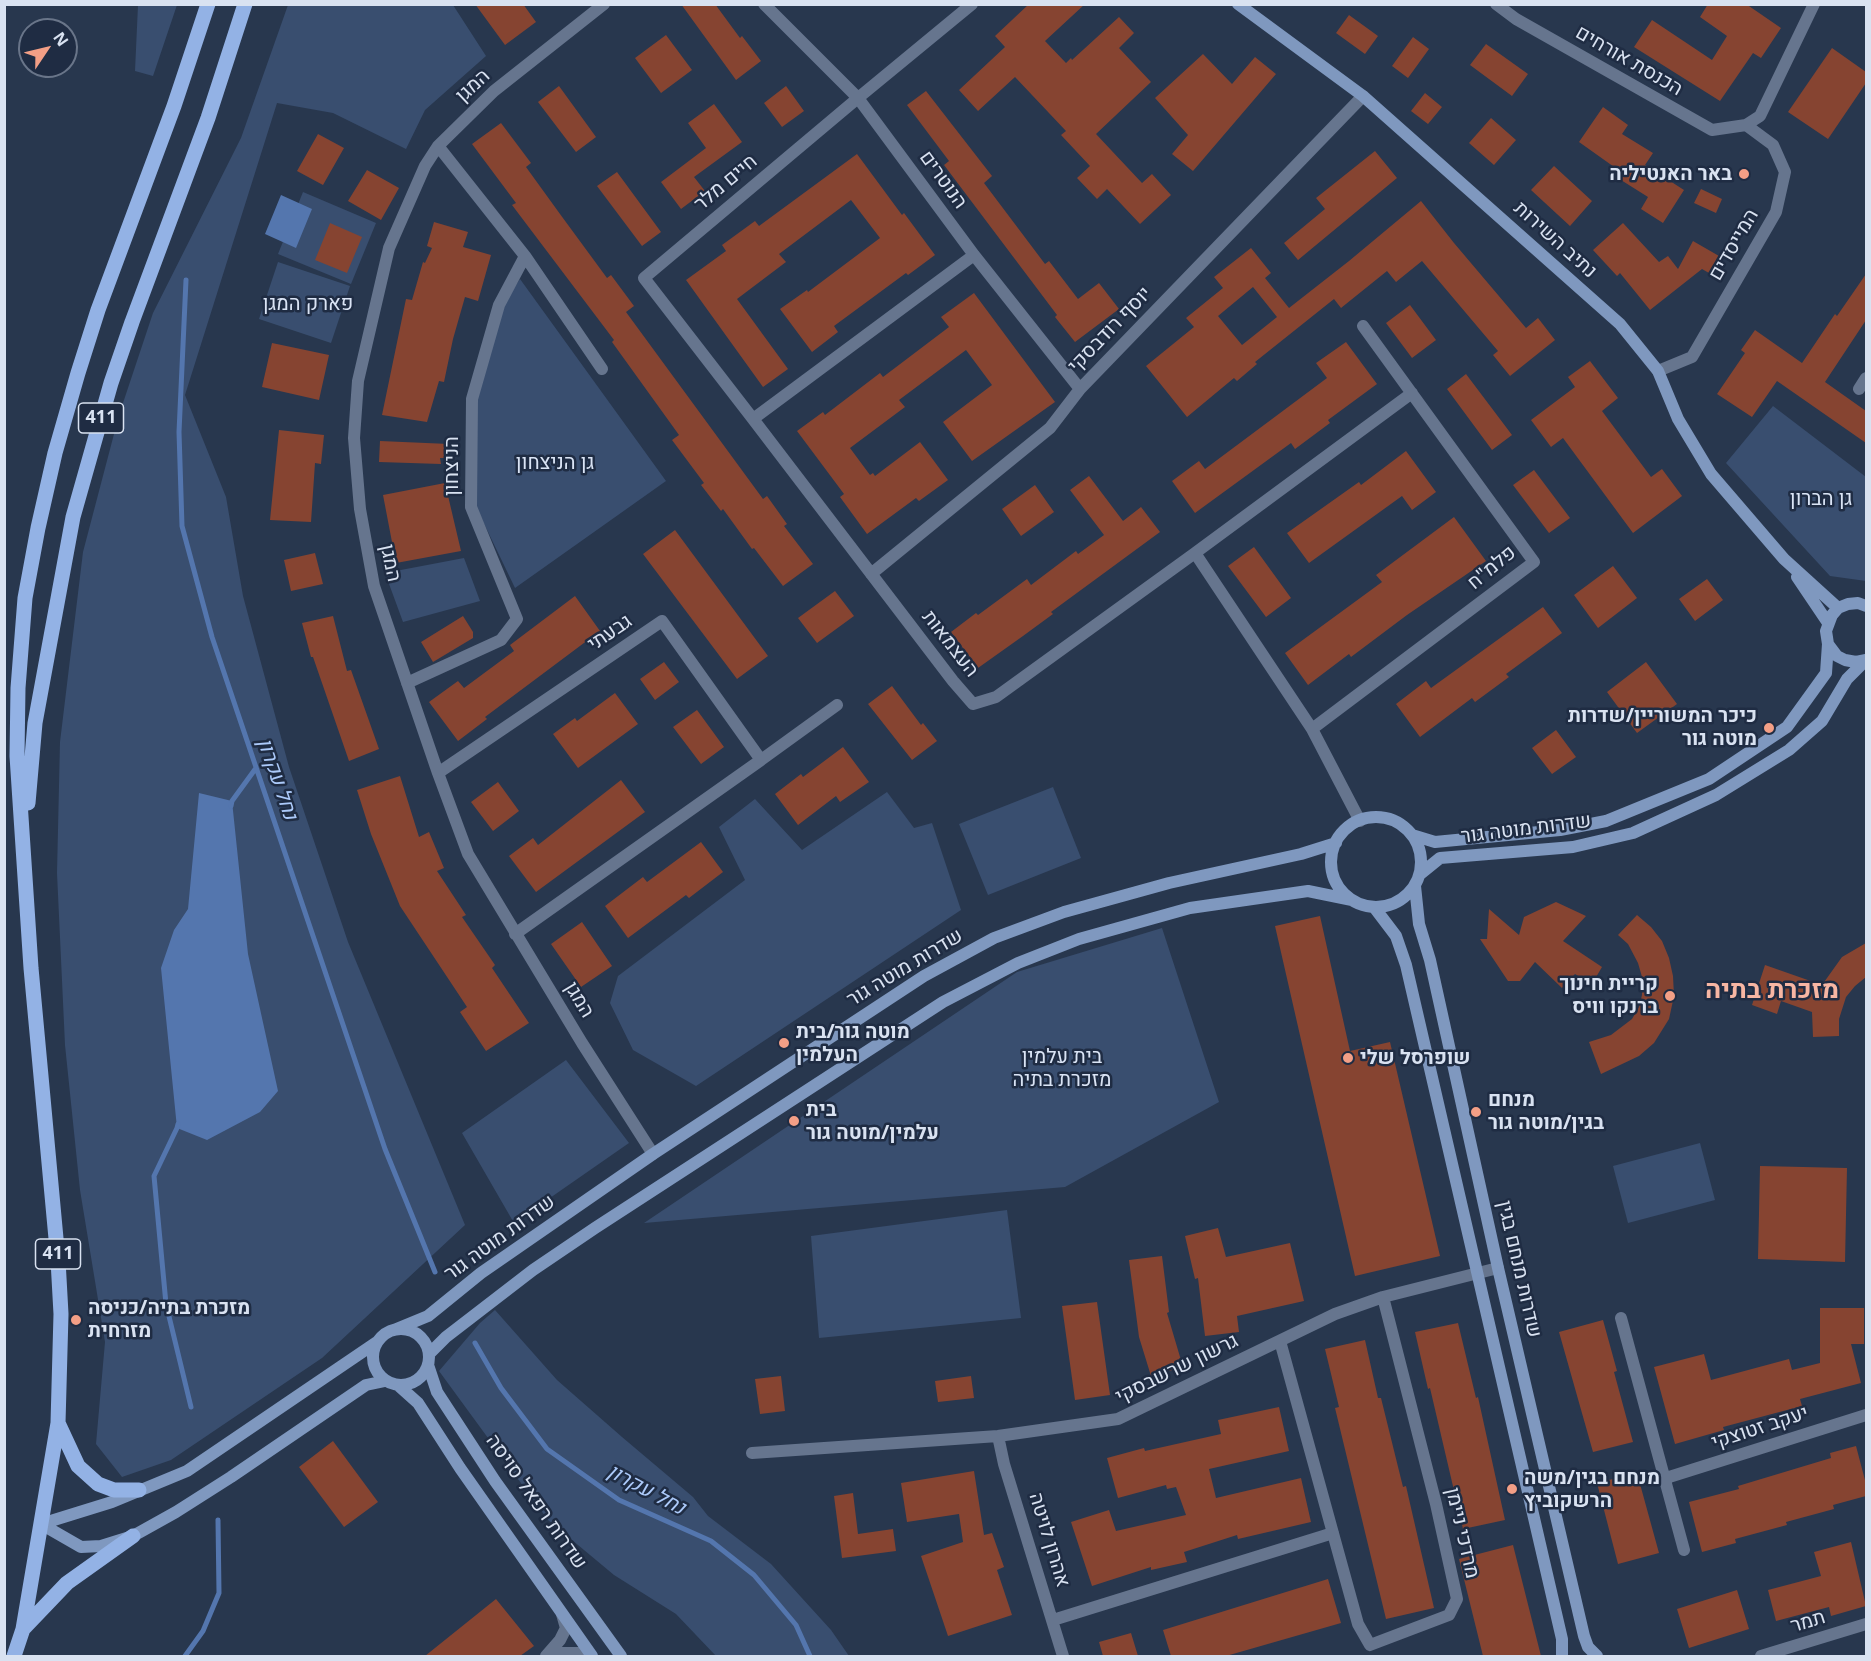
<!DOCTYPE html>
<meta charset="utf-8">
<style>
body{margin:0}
#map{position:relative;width:1871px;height:1661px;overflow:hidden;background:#28374e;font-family:"Noto Sans",sans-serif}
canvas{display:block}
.frame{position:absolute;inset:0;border:6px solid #d9e2f1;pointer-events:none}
.north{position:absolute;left:18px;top:18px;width:60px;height:60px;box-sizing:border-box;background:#1f2c43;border:2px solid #697589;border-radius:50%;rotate:55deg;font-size:16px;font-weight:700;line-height:24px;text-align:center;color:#d9e2f1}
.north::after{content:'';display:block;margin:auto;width:21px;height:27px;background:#f39f86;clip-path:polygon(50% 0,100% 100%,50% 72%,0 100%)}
</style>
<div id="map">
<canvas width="1871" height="1661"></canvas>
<div class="frame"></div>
<div class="north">N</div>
</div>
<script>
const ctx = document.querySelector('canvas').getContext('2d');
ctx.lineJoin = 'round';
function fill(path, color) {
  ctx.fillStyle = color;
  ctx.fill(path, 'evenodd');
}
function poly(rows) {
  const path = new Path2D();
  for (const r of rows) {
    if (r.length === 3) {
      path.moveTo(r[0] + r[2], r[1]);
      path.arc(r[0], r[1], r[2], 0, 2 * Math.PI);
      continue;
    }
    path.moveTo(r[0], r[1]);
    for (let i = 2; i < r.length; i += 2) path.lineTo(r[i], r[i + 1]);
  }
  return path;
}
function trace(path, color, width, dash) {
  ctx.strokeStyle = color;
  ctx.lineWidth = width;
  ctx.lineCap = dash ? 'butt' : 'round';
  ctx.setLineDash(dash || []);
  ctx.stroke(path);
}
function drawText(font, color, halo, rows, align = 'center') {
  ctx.font = font + ' "Noto Sans",Heebo,sans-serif';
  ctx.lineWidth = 5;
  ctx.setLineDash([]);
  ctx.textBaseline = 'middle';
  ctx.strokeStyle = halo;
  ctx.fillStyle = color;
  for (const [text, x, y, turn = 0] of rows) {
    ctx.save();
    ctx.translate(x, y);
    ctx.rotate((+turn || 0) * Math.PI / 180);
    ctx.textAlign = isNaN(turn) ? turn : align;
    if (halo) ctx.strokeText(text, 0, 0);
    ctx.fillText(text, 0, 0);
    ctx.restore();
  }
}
const green = poly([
 [138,5,177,5,153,76,135,71],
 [288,5,453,5,486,56,425,110,406,149,333,113,277,103,185,395,226,497,243,596,289,767,348,942,465,1225,322,1358,171,1460,122,1477,96,1444,105,1342,80,1190,65,1045,57,873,60,742,83,552,119,415,153,313,241,138],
 [303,192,376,223,351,284,278,254],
 [278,262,350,286,331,343,259,319],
 [520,279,666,481,515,588,477,509,475,398,502,306],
 [1773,406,1866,477,1866,581,1830,576,1726,463],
 [464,558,480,601,403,622,385,573],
 [1053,787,1081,858,988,895,959,824],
 [887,792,914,828,932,823,961,910,696,1086,633,1050,610,1003,618,976,745,880,719,827,755,799,802,850],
 [1162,928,1219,1102,1065,1187,644,1223,1017,972],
 [566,1060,629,1143,514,1223,462,1133],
 [1700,1143,1715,1200,1628,1223,1613,1166],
 [1007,1210,1021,1318,819,1338,811,1236],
 [495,1310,557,1380,622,1437,693,1497,708,1516,771,1564,831,1630,849,1656,716,1656,676,1614,614,1575,548,1520,439,1371,480,1323]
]);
const water = poly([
 [281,195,312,209,296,248,265,234],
 [199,793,232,801,248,954,278,1091,260,1112,207,1140,177,1128,161,968,174,930,188,909]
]);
const stream = poly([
 [186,280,179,432,182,526,212,637,385,1149,435,1272],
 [231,806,232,801,256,768],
 [178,1124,177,1128,154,1176,166,1304,191,1407],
 [475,1343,501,1388,547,1449,619,1500,711,1541,754,1575,796,1625,810,1656],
 [185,1656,203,1631,219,1593,218,1520]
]);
const building = poly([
 [475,4,523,4,536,22,505,45],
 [681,4,715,4,740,38,742,36,761,61,736,80],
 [1029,4,1085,4,1045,41,1066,63,1071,58,1072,60,1119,17,1134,33,1119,48,1151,82,1096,134,1142,183,1152,174,1171,195,1140,224,1107,189,1097,199,1077,178,1090,166,1061,135,1066,131,1015,77,978,111,959,90,1005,47,995,36],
 [1708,4,1746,4,1781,28,1761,58,1753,53,1720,101,1634,47,1652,20,1712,60,1727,36,1700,17],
 [1349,15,1378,36,1365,54,1336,33],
 [666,35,692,70,661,93,635,58],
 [1413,37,1429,49,1408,78,1392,66],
 [1486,44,1528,74,1512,96,1470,65],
 [1832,48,1866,72,1866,83,1828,139,1788,112],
 [1203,54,1232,84,1255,57,1276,74,1193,171,1172,154,1188,135,1155,98],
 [559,86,596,137,576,152,538,102],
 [786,86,804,111,782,127,764,103],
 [926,91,992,176,984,183,1045,264,1049,261,1078,299,1099,283,1119,309,1075,342,1055,317,1057,315,944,165,949,161,907,105],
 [1425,93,1442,107,1428,124,1411,111],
 [714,104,742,142,694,177,705,191,681,209,661,182,706,148,688,123],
 [1603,107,1628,125,1622,134,1653,153,1645,165,1684,190,1663,223,1641,209,1648,197,1613,175,1617,169,1579,142],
 [1491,118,1516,140,1494,165,1469,143],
 [501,123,531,163,526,167,560,214,607,278,611,275,634,306,626,312,763,499,767,496,787,524,784,526,813,564,783,586,754,548,752,549,723,509,721,511,701,485,704,483,672,440,679,435,612,342,614,340,512,205,516,203,472,144],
 [318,134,344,148,323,185,297,171],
 [1375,151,1397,178,1298,260,1284,243,1325,209,1316,198],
 [857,154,902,215,904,213,935,255,908,275,906,273,834,326,838,332,812,352,780,309,807,290,808,292,880,238,851,200,779,254,786,262,737,299,788,369,763,387,686,280,726,251,722,245,755,221,759,226],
 [1554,166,1592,201,1570,226,1531,190],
 [367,170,399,188,381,220,348,201],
 [617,172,661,232,642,246,597,186],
 [1701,189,1722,199,1716,213,1694,203],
 [1421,201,1454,243,1526,328,1538,318,1555,340,1510,376,1493,355,1498,351,1422,261,1396,282,1387,271,1341,308,1334,299,1255,362,1257,364,1237,381,1234,378,1187,417,1146,366,1194,327,1186,318,1223,288,1214,277,1251,248,1271,273,1265,278,1289,308,1349,261],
 [1253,287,1277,317,1242,345,1218,316],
 [434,222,468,232,463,247,491,255,478,301,465,297,453,339,444,382,439,381,427,422,382,415,406,299,412,300,423,262,425,263,432,248,427,246],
 [330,223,362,237,347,273,315,260],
 [1623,223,1659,262,1668,256,1678,269,1693,241,1719,256,1709,273,1702,269,1650,310,1620,273,1617,276,1593,250],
 [1866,274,1866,320,1825,382,1866,411,1866,443,1777,381,1752,417,1717,394,1745,353,1741,350,1755,330,1802,363,1835,314,1837,316],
 [974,293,1055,402,972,461,943,422,992,385,966,350,899,400,905,407,850,448,870,475,873,473,875,476,920,442,948,480,919,501,916,498,867,534,840,497,844,494,797,431,823,412,825,415,880,373,883,377,949,327,941,317],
 [1410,305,1436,340,1412,358,1386,323],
 [1346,342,1377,384,1328,420,1330,423,1295,449,1291,443,1195,513,1172,481,1199,461,1205,469,1327,378,1316,363],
 [272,343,329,355,319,400,262,387],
 [1590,361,1618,398,1602,411,1651,477,1662,469,1682,496,1633,533,1563,438,1551,447,1531,420,1575,387,1568,377],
 [1466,374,1512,435,1492,450,1447,389],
 [279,430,324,435,321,464,315,463,311,522,270,520],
 [380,441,449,444,448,458,440,458,441,464,379,462],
 [1406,451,1436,492,1412,510,1402,496,1309,563,1287,533,1359,482,1361,485],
 [1534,470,1570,518,1549,533,1513,485],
 [1089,476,1123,521,1141,507,1160,532,1051,612,1053,614,1023,636,978,668,951,632,976,613,978,615,1027,579,1031,585,1076,551,1078,554,1104,535,1070,490],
 [445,483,461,551,396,563,383,495],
 [1035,485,1054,512,1021,536,1002,509],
 [1454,517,1486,561,1407,615,1351,657,1349,654,1308,685,1285,653,1382,582,1376,575],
 [675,530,768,656,737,679,643,554],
 [1254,547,1291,598,1266,617,1228,566],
 [315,553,323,584,291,591,284,560],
 [1613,566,1637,598,1598,628,1574,595],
 [1707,579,1723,600,1695,621,1679,599],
 [835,591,854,616,817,643,798,618],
 [575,596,600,631,485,717,487,719,458,741,429,702,458,681,464,688,514,651,510,645],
 [1543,607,1562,633,1506,674,1509,677,1475,702,1472,698,1420,737,1396,704,1426,681,1431,688],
 [333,616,347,671,351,670,379,749,349,761,313,657,311,657,302,623],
 [463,616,473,632,473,638,433,662,421,642],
 [664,662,679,682,655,700,640,679],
 [1646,662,1677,704,1637,733,1607,692],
 [892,686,921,725,923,723,937,741,912,760,868,704],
 [615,693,638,724,578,768,553,734,575,718,577,721],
 [697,710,724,747,701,764,673,727],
 [1556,730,1576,757,1552,774,1532,748],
 [843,747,869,782,840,802,836,796,798,825,775,794,801,774,803,777],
 [400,776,419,837,429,832,444,868,437,871,466,915,462,917,495,965,492,968,529,1023,486,1051,460,1012,467,1007,400,906,371,834,357,790],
 [621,780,645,812,536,892,509,856,533,838,538,845],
 [498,782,519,811,493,831,471,802],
 [701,842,723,872,689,898,686,895,628,938,605,906,643,877,647,882],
 [1556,902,1586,916,1563,941,1602,967,1592,984,1575,974,1562,988,1535,962,1520,981,1508,981,1480,939,1487,939,1489,909,1519,935,1524,917],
 [1637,915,1651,927,1662,941,1669,958,1673,976,1674,996,1669,1019,1654,1043,1639,1056,1601,1074,1589,1042,1611,1035,1632,1019,1639,1007,1642,995,1642,977,1638,963,1628,944,1618,935],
 [1320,916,1350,1051,1390,1042,1440,1256,1355,1276,1275,926],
 [582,922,612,966,581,987,551,944],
 [1866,943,1866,977,1855,986,1846,997,1839,1019,1839,1036,1813,1037,1812,1012,1781,1001,1777,1014,1752,1005,1765,965,1822,985,1842,957],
 [1760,1166,1847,1168,1845,1262,1758,1259],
 [1218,1228,1226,1257,1290,1243,1304,1301,1237,1316,1239,1332,1205,1336,1198,1278,1195,1279,1185,1236],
 [1162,1256,1169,1312,1167,1313,1183,1367,1151,1376,1139,1337,1129,1260],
 [1097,1302,1110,1395,1075,1400,1062,1306],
 [1820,1308,1864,1308,1864,1344,1851,1344,1861,1383,1800,1399,1802,1406,1723,1427,1724,1430,1675,1444,1654,1367,1704,1354,1711,1380,1789,1359,1792,1370,1820,1363],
 [1603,1320,1617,1371,1614,1372,1633,1442,1593,1452,1559,1332],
 [1458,1323,1476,1398,1478,1397,1505,1520,1463,1529,1430,1388,1428,1389,1415,1332],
 [1365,1340,1378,1398,1381,1398,1403,1487,1406,1486,1434,1608,1386,1619,1335,1408,1339,1407,1325,1349],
 [781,1376,785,1411,760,1414,755,1379],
 [971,1376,974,1398,938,1402,935,1381],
 [1279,1407,1289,1451,1209,1469,1216,1498,1301,1478,1311,1522,1238,1539,1237,1535,1184,1552,1187,1562,1151,1570,1151,1567,1092,1586,1071,1522,1109,1510,1116,1531,1186,1515,1176,1487,1167,1489,1166,1485,1118,1498,1107,1458,1144,1448,1145,1451,1221,1434,1218,1420],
 [333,1441,378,1502,344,1527,299,1467],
 [1856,1446,1866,1484,1866,1496,1833,1505,1834,1509,1786,1522,1787,1525,1735,1539,1736,1543,1702,1552,1689,1502,1739,1489,1738,1486,1831,1458,1830,1453],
 [974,1471,984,1535,992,1533,1004,1567,997,1570,1012,1615,948,1636,921,1556,963,1542,959,1514,907,1522,901,1483],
 [1637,1473,1659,1553,1618,1564,1597,1483],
 [853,1493,858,1534,893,1529,896,1551,842,1558,834,1496],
 [1851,1542,1866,1606,1831,1616,1829,1607,1776,1621,1768,1590,1821,1576,1814,1552],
 [1513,1545,1541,1656,1483,1656,1459,1559],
 [1328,1579,1341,1623,1226,1656,1171,1656,1163,1630],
 [1737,1590,1749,1629,1689,1648,1677,1609],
 [496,1599,534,1646,520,1656,425,1656],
 [1131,1633,1138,1656,1103,1656,1099,1642]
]);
const street = poly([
 [604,4,494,91,438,146,425,166,389,248,358,381,354,438,360,509,374,586,438,773,468,854,582,1043,653,1154],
 [764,4,858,98,974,255,1080,389],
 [1496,4,1516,19,1712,130,1746,125,1760,116,1814,4],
 [974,255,753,419,953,681,973,704,996,697,1195,553,1312,729,1360,821],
 [525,256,602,369],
 [1658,371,1692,357,1776,212,1785,172,1773,145,1746,125],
 [1859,389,1866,378],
 [753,419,644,278,858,98,972,4],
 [1195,553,1412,393],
 [871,574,1050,428,1080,389,1363,96],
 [407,683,501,640,517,619,471,507,472,399,499,305,525,256,438,146],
 [1312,729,1534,562,1363,326],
 [761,760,837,705],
 [438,773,662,621,761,760,515,934],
 [1621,1318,1684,1550],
 [1280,1341,1358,1624,1370,1645,1449,1615,1457,1599,1436,1504,1383,1297],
 [998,1436,1004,1464,1063,1656],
 [752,1453,998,1436,1118,1419,1335,1314,1383,1297,1498,1268],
 [1666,1478,1866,1415],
 [1053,1620,1333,1533],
 [546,1656,560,1640,566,1628,562,1614],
 [551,1656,560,1653,579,1653,588,1656],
 [1761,1656,1866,1624]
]);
const secondary = poly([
 [1238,4,1363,96,1620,324,1658,371,1678,419,1711,474,1784,559,1838,608],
 [1797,577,1828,623],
 [1866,606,1858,603,1848,604,1838,608,1832,615,1826,631,1828,644,1837,656,1845,660,1856,662,1866,660],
 [1376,862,45],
 [1412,835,1435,842,1560,830,1606,821,1709,779,1787,727,1826,673,1828,644],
 [1419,875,1440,858,1573,847,1633,833,1716,795,1789,750,1822,721,1847,679,1866,660],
 [1415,886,1419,924,1430,960,1498,1268,1584,1636,1588,1647,1597,1656],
 [1374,907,1396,936,1406,965,1562,1639,1562,1656],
 [401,1357,28],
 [394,1330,428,1316,481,1273,653,1154,924,976,994,938,1064,912,1169,883,1301,854,1336,843],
 [429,1354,446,1337,533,1270,595,1228,943,1002,1018,963,1079,939,1190,908,1308,891,1352,900],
 [428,1365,437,1392,495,1481,621,1656],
 [399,1386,418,1403,460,1468,592,1656],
 [41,1524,81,1547,101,1546,133,1536,176,1512,231,1477,366,1385,385,1381],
 [41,1524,112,1502,187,1471,377,1342]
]);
const primary = poly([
 [28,803,35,723,73,517,111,383,132,322,208,118,245,4],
 [58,1423,78,1466,98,1484,114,1490,139,1490],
 [23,1629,67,1583,133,1536],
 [14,1656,23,1629,58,1423,61,1314,58,1260,31,968,17,756,18,688,25,598,38,528,55,453,78,373,98,310,174,106,208,4]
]);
const markers = [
 [1744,174,6,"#f39f86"],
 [1769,728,6,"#f39f86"],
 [1670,996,6,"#f39f86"],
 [784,1043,6,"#f39f86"],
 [1348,1058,6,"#f39f86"],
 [1476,1112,6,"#f39f86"],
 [794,1121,6,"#f39f86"],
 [76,1320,6,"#f39f86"],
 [1512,1489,6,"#f39f86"]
];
const shields = [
 [101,418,45],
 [58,1254,45]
];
const shieldNames = [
 ["411",101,418],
 ["411",58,1254]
];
const streetNames = [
 ["הכנסת אורחים",1629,61,30],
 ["המגן",473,86,-43],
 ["הנוטרים",943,180,54],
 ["חיים מלר",726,183,-40],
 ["נתיב השירות",1555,240,42],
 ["המייסדים",1734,245,-60],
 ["יוסף רודבסקי",1110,330,-46],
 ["הניצחון",452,466,-90],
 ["המגן",390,563,78],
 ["פלמ\"ח",1492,568,-40],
 ["גבעתי",610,633,-34],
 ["העצמאות",950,644,52],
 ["שדרות מוטה גור",1526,829,-7],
 ["שדרות מוטה גור",905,968,-31],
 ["המגן",579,1000,59],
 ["שדרות מוטה גור",500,1238,-36],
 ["שדרות מנחם בגין",1519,1269,77],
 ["גרשון שרשבסקי",1177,1369,-26],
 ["יעקב זטוצקי",1760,1428,-18],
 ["שדרות רפאל סויסה",536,1502,55],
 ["מרדכי ניימן",1462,1533,77],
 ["אהרון לויטה",1049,1540,73],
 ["תמר",1808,1622,-17]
];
const poiNames = [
 ["באר האנטיליה",1732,174,"right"],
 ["כיכר המשוריין/שדרות",1757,716,"right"],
 ["מוטה גור",1757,739,"right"],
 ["קריית חינוך",1658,984,"right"],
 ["ברנקו וויס",1658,1007,"right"],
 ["מוטה גור/בית",796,1032],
 ["העלמין",796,1055],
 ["שופרסל שלי",1360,1058],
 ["מנחם",1488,1100],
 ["בגין/מוטה גור",1488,1123],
 ["בית",806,1110],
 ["עלמין/מוטה גור",806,1133],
 ["מזכרת בתיה/כניסה",88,1308],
 ["מזרחית",88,1331],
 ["מנחם בגין/משה",1524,1478],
 ["הרשקוביץ",1524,1501]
];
const parkNames = [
 ["פארק המגן",308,304],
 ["גן הניצחון",555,463],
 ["גן הברון",1821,499],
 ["בית עלמין",1062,1057],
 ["מזכרת בתיה",1062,1080]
];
const waterNames = [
 ["נחל עקרון",277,779,71],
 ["נחל עקרון",646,1490,28]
];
const districtNames = [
 ["מזכרת בתיה",1772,991]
];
fill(green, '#394e6f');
fill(water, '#5476ae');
trace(stream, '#5476ae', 5);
fill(building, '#864431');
trace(street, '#66758e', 12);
trace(secondary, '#7f98bf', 12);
trace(primary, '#93b2e5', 15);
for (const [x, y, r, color] of markers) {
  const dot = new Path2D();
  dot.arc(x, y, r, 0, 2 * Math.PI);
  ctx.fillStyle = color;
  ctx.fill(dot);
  trace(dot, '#1f2c43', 2);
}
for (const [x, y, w] of shields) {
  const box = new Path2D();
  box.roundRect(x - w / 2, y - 15, w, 30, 4.5);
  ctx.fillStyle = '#1f2c43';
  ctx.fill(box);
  trace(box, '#d9e2f1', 1.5);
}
drawText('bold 18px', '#d9e2f1', null, shieldNames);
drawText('20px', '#d9e2f1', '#1f2c43', streetNames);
drawText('bold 20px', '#d9e2f1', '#1f2c43', poiNames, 'left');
drawText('20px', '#dae4f5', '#1f2c43', parkNames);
drawText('italic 21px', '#accafa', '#1f2c43', waterNames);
drawText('bold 26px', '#f7b6a3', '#1f2c43', districtNames);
</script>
